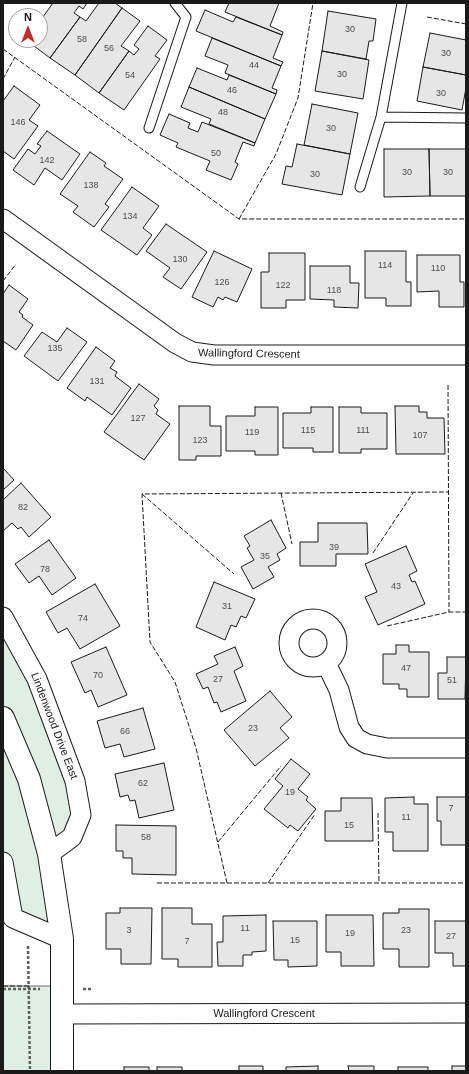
<!DOCTYPE html>
<style>
body{margin:0}
#map{position:relative;width:469px;height:1074px;overflow:hidden;background:#fff;font-family:Helvetica,sans-serif}
canvas{display:block}
.frame{position:absolute;inset:0;border:4px solid #1a1a1a;pointer-events:none}
.north{position:absolute;left:8px;top:8px;width:40px;height:40px;box-sizing:border-box;background:#fff;border:1px solid #a3a3a3;border-radius:50%;rotate:0deg;font-size:11px;font-weight:700;line-height:16px;text-align:center;color:#1a1a1a}
.north::after{content:'';display:block;margin:auto;width:14px;height:18px;background:#c62828;clip-path:polygon(50% 0,100% 100%,50% 72%,0 100%)}
</style>
<div id="map">
<canvas width="469" height="1074"></canvas>
<div class="frame"></div>
<div class="north">N</div>
</div>
<script>
const ctx = document.querySelector('canvas').getContext('2d');
ctx.lineJoin = 'round';
function fill(path, color) {
  ctx.fillStyle = color;
  ctx.fill(path, 'evenodd');
}
function poly(rows) {
  const path = new Path2D();
  for (const r of rows) {
    if (r.length === 3) {
      path.moveTo(r[0] + r[2], r[1]);
      path.arc(r[0], r[1], r[2], 0, 2 * Math.PI);
      continue;
    }
    path.moveTo(r[0], r[1]);
    for (let i = 2; i < r.length; i += 2) path.lineTo(r[i], r[i + 1]);
  }
  return path;
}
function trace(path, color, width, dash) {
  ctx.strokeStyle = color;
  ctx.lineWidth = width;
  ctx.lineCap = dash ? 'butt' : 'round';
  ctx.setLineDash(dash || []);
  ctx.stroke(path);
}
function drawText(font, color, halo, rows, align = 'center') {
  ctx.font = font + ' Helvetica,sans-serif';
  ctx.lineWidth = 3;
  ctx.setLineDash([]);
  ctx.textBaseline = 'middle';
  ctx.strokeStyle = halo;
  ctx.fillStyle = color;
  for (const [text, x, y, turn = 0] of rows) {
    ctx.save();
    ctx.translate(x, y);
    ctx.rotate((+turn || 0) * Math.PI / 180);
    ctx.textAlign = isNaN(turn) ? turn : align;
    if (halo) ctx.strokeText(text, 0, 0);
    ctx.fillText(text, 0, 0);
    ctx.restore();
  }
}
const green = poly([
 [3,617,81,815,49,854,62,939,13,918,3,862,3,617],
 [3,986,62,986,62,1071,3,1071,3,986]
]);
const building = poly([
 [53,3,87,3,83,9,79,6,74,13,80,17,50,58,26,40,40,40,40,21,53,3],
 [99,3,115,3,122,8,75,75,50,58,80,17,86,21,99,3],
 [229,3,279,3,270,26,283,32,282,35,225,12,229,3],
 [122,8,140,21,121,46,129,51,99,93,75,75,122,8],
 [205,10,233,22,236,17,282,35,273,58,283,62,281,66,196,31,205,10],
 [328,11,376,19,373,41,369,41,366,59,322,51,328,11],
 [148,26,167,40,155,56,160,59,124,110,99,93,129,51,134,55,139,49,134,45,148,26],
 [430,33,466,40,466,75,423,67,430,33],
 [212,38,281,66,272,88,277,90,276,94,225,73,228,65,205,56,212,38],
 [322,51,369,60,363,99,315,91,322,51],
 [423,67,466,75,466,88,462,110,417,101,423,67],
 [197,68,227,80,229,75,276,94,265,119,189,87,197,68],
 [14,86,40,105,29,120,38,126,14,159,3,151,3,101,14,86],
 [189,87,265,119,255,143,209,124,211,119,181,107,189,87],
 [312,104,358,113,350,154,304,145,312,104],
 [169,114,190,123,188,128,198,132,202,122,255,143,254,146,243,142,235,162,238,164,231,180,206,170,210,161,176,147,178,143,160,135,169,114],
 [47,131,80,154,62,180,45,168,34,185,13,170,28,149,35,154,41,146,37,144,47,131],
 [297,144,350,154,342,195,282,184,286,166,292,167,297,144],
 [384,149,429,149,430,196,384,197,384,149],
 [429,149,466,149,466,196,430,196,429,149],
 [90,152,106,163,104,166,123,179,105,204,109,207,94,227,73,212,78,206,60,194,90,152],
 [132,187,159,206,143,228,152,235,137,255,101,230,132,187],
 [166,224,207,252,181,289,163,277,170,268,146,251,166,224],
 [214,251,252,269,237,302,225,297,223,300,218,297,213,307,192,297,214,251],
 [365,251,406,251,406,282,411,282,411,306,386,306,386,298,365,298,365,251],
 [269,253,305,253,305,300,286,300,286,308,261,308,261,272,269,272,269,253],
 [417,255,460,255,460,282,464,282,464,307,439,307,439,291,417,292,417,255],
 [310,266,350,266,350,283,359,283,358,308,334,307,334,300,310,299,310,266],
 [9,285,28,299,19,312,23,315,22,317,33,325,16,350,3,341,3,294,9,285],
 [67,328,87,342,58,381,24,356,42,332,57,342,67,328],
 [96,347,115,361,110,368,117,372,115,376,131,388,112,415,87,397,85,401,67,388,96,347],
 [139,384,159,399,154,406,158,410,156,414,170,424,144,460,104,432,139,384],
 [179,406,210,406,210,426,221,426,221,456,196,456,196,460,179,460,179,406],
 [395,406,419,406,419,412,427,412,427,418,444,418,445,454,396,454,395,406],
 [255,407,278,407,278,455,255,455,255,451,226,451,226,416,255,416,255,407],
 [311,407,333,407,333,452,313,452,313,448,283,448,283,413,311,413,311,407],
 [339,407,361,407,361,413,387,413,387,449,361,449,361,453,339,453,339,407],
 [3,468,14,480,3,490,3,468],
 [21,483,51,517,29,537,21,527,18,529,12,523,3,531,3,500,21,483],
 [271,520,286,548,277,554,280,560,268,567,274,577,253,589,241,567,254,560,247,548,250,546,244,536,271,520],
 [318,523,367,523,368,554,336,554,336,566,300,566,300,542,318,542,318,523],
 [49,540,76,578,52,595,39,576,29,583,15,564,49,540],
 [406,546,417,571,409,575,412,582,415,581,425,604,378,625,365,597,377,592,365,564,406,546],
 [214,582,255,599,246,618,241,616,236,627,231,625,225,640,196,627,214,582],
 [95,584,120,626,80,649,67,628,58,633,46,612,95,584],
 [396,645,409,645,409,652,429,652,429,697,407,697,407,689,399,689,399,684,383,684,383,654,396,654,396,645],
 [106,647,127,695,98,707,91,690,85,693,71,662,106,647],
 [235,647,243,666,234,671,246,701,221,712,217,702,214,703,208,687,203,689,196,674,218,664,214,656,235,647],
 [447,657,466,657,465,699,438,699,438,673,447,673,447,657],
 [270,691,292,717,280,728,289,738,255,766,224,730,270,691],
 [143,708,155,749,124,757,120,744,105,748,97,721,143,708],
 [291,759,310,774,298,789,308,797,306,800,316,809,298,831,290,825,288,828,264,809,283,786,275,779,291,759],
 [164,763,174,810,139,818,135,800,130,801,128,795,120,797,115,774,164,763],
 [414,797,414,804,428,804,428,851,393,851,393,832,385,832,385,798,414,797],
 [437,797,466,797,466,845,441,845,441,821,437,821,437,797],
 [341,798,372,798,373,841,325,841,325,811,341,811,341,798],
 [116,825,176,826,176,875,132,874,132,858,123,858,123,851,116,851,116,825],
 [120,908,152,908,151,964,121,964,121,949,106,949,106,913,120,913,120,908],
 [162,908,192,908,192,924,212,924,212,967,178,967,178,959,162,959,162,908],
 [399,909,429,909,429,967,399,967,399,949,383,949,383,913,399,913,399,909],
 [266,915,266,951,252,952,252,955,243,955,243,966,218,966,217,942,223,942,223,916,266,915],
 [326,915,373,915,374,966,341,966,341,952,326,952,326,915],
 [273,921,317,921,317,966,288,967,288,960,274,960,273,921],
 [435,921,466,921,466,966,453,966,453,953,435,953,435,921],
 [239,1066,263,1066,263,1071,239,1071,239,1066],
 [318,1066,318,1071,286,1071,286,1067,318,1066],
 [348,1066,374,1066,374,1071,349,1071,348,1066],
 [452,1066,466,1066,466,1071,452,1071,452,1066],
 [124,1067,149,1067,149,1071,124,1071,124,1067],
 [157,1067,182,1067,182,1071,157,1071,157,1067],
 [398,1067,428,1067,428,1071,398,1071,398,1067]
]);
const path = poly([
 [28,946,30,1071],
 [3,989,40,989],
 [83,989,91,989]
]);
const service = poly([
 [381,117,466,118],
 [149,128,186,17,175,3],
 [360,187,381,117,402,3]
]);
const minor = poly([
 [3,219,175,343,192,352,214,355,466,355],
 [3,617,37,679,75,781,81,815,72,837,49,854],
 [313,643,24],
 [326,663,339,690,349,727,356,738,367,744,387,748,466,748],
 [3,862,13,918,62,939],
 [62,1014,466,1013]
]);
const tertiary = poly([
 [3,718,29,779,49,854,62,939,62,1071]
]);
const fence = poly([
 [427,17,466,24],
 [3,49,239,219,466,219],
 [3,79,15,57],
 [239,219,276,154,298,98,313,3],
 [3,281,16,264],
 [448,385,449,612],
 [281,493,292,544],
 [142,494,234,574],
 [373,553,413,493],
 [387,626,449,612,466,612],
 [378,813,379,883],
 [218,842,281,766],
 [157,883,466,883],
 [227,883,196,748,175,682,150,642,142,494,448,492],
 [268,883,315,814],
 [3,986,29,986]
]);
const numberNames = [
 ["30",350,30],
 ["58",82,40],
 ["56",109,49],
 ["30",446,54],
 ["44",254,66],
 ["30",342,75],
 ["54",130,76],
 ["46",232,91],
 ["30",441,94],
 ["48",223,113],
 ["146",18,123],
 ["30",331,129],
 ["50",216,154],
 ["142",47,161],
 ["30",407,173],
 ["30",448,173],
 ["30",315,175],
 ["138",91,186],
 ["134",130,217],
 ["130",180,260],
 ["114",385,266],
 ["110",438,269],
 ["126",222,283],
 ["122",283,286],
 ["118",334,291],
 ["135",55,349],
 ["131",97,382],
 ["127",138,419],
 ["115",308,431],
 ["111",363,431],
 ["119",252,433],
 ["107",420,436],
 ["123",200,441],
 ["82",23,508],
 ["39",334,548],
 ["35",265,557],
 ["78",45,570],
 ["43",396,587],
 ["31",227,607],
 ["74",83,619],
 ["47",406,669],
 ["70",98,676],
 ["27",218,680],
 ["51",452,681],
 ["23",253,729],
 ["66",125,732],
 ["62",143,784],
 ["19",290,793],
 ["7",451,809],
 ["11",406,818],
 ["15",349,826],
 ["58",146,838],
 ["11",245,929],
 ["3",129,931],
 ["23",406,931],
 ["19",350,934],
 ["27",451,937],
 ["15",295,941],
 ["7",187,942]
];
const streetNames = [
 ["Wallingford Crescent",249,354,1],
 ["Lindenwood Drive East",54,726,69],
 ["Wallingford Crescent",264,1014]
];
fill(green, '#e0efe3');
trace(green, '#6a6a6a', 1);
fill(building, '#e6e6e6');
trace(building, '#1a1a1a', 1);
trace(service, '#1a1a1a', 11);
trace(minor, '#1a1a1a', 21);
trace(tertiary, '#1a1a1a', 24);
trace(path, '#5f5f5f', 2.5, [3, 2]);
trace(service, '#fff', 9);
trace(minor, '#fff', 19);
trace(tertiary, '#fff', 22);
trace(fence, '#1a1a1a', 1, [5, 2]);
drawText('9px', '#4d4d4d', null, numberNames);
drawText('11px', '#1a1a1a', '#fff', streetNames);
</script>
